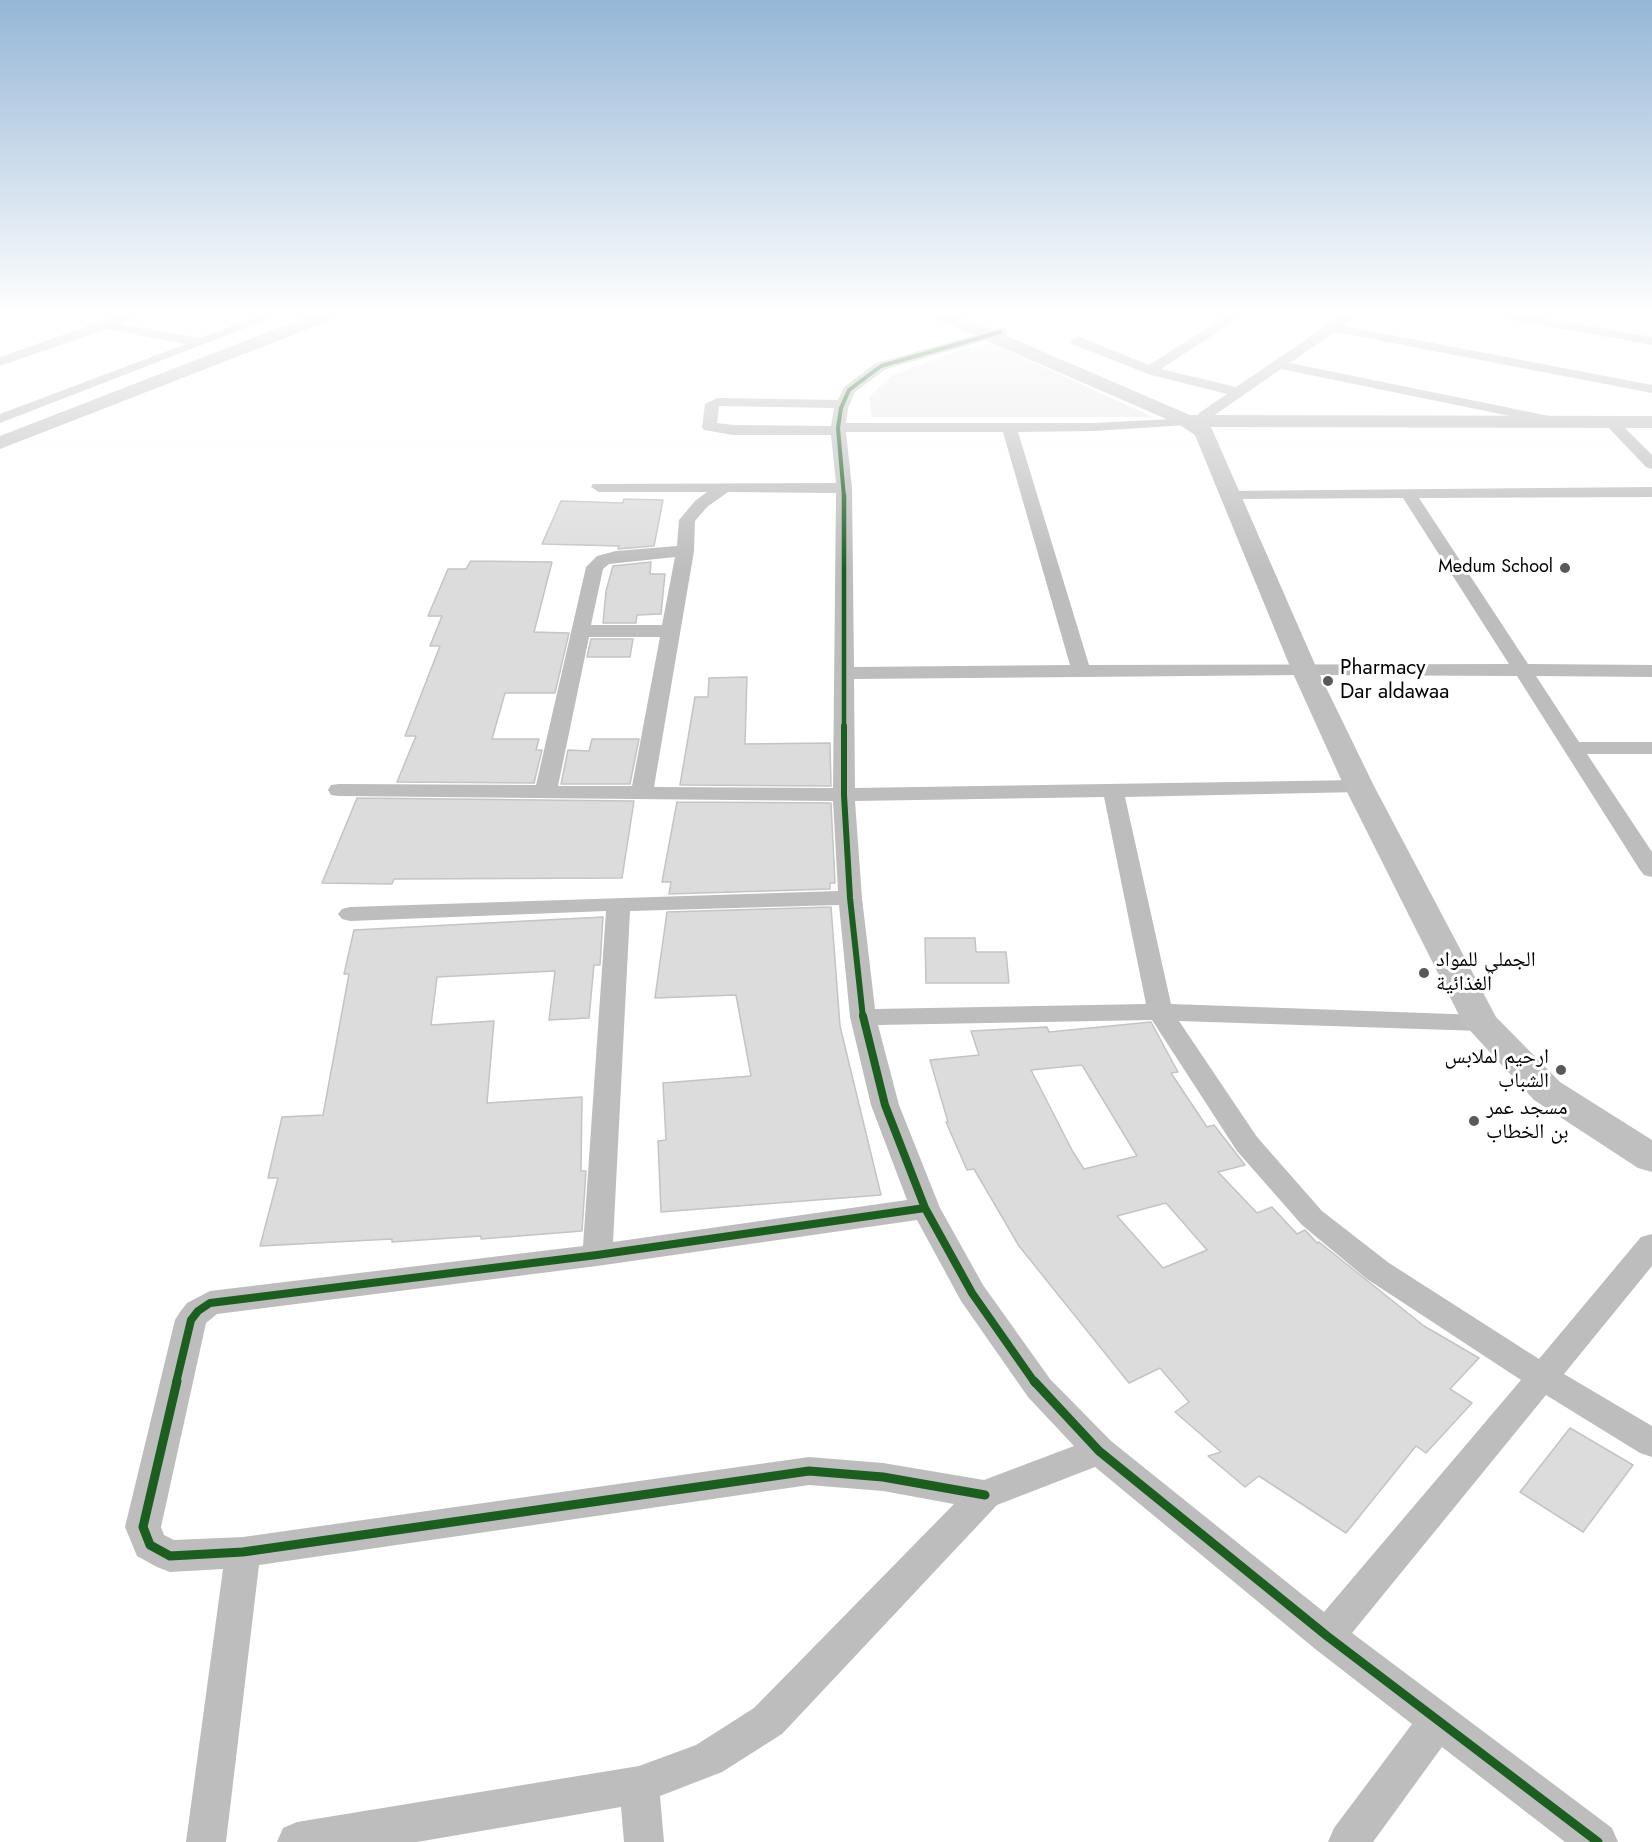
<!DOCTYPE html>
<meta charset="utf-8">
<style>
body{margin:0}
canvas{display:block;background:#fff}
</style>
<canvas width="1652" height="1842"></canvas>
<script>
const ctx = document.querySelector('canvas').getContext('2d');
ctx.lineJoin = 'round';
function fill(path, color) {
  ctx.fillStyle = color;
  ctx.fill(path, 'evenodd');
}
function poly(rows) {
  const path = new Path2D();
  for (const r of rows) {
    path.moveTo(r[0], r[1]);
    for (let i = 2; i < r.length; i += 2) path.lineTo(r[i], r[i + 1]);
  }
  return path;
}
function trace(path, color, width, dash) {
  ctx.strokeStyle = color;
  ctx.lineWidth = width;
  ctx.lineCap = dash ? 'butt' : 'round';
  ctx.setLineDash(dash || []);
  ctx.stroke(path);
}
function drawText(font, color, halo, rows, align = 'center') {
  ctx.font = font + ' Jost,"Noto Naskh Arabic",sans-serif';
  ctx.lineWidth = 6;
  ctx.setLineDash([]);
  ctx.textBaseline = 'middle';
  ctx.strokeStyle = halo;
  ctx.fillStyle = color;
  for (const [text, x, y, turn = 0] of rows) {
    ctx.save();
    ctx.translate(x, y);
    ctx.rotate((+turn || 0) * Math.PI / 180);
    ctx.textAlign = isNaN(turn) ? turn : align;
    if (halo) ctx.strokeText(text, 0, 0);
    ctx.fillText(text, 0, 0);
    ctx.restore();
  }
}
const green = poly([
 [991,343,1153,417,872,417,869,397,891,376,959,350]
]);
const building = poly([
 [624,499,663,500,654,546,618,549,619,546,542,544,561,501,623,503,624,499],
 [471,561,552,562,534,632,569,633,555,693,505,693,492,739,539,739,536,750,542,750,534,783,397,782,416,736,405,736,440,646,430,646,442,616,428,616,448,569,466,569,471,561],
 [651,562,650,574,665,574,661,614,637,615,636,623,603,623,606,591,613,566,651,562],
 [591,639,633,639,630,657,587,657,591,639],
 [747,677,745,744,830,743,831,786,680,785,695,697,708,697,709,678,747,677],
 [592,739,639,739,630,784,561,784,568,750,589,751,592,739],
 [357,798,634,801,622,878,394,879,392,884,322,883,357,798],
 [677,802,831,803,835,883,830,883,830,889,669,894,671,882,662,882,677,802],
 [831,907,840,1026,881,1195,661,1212,658,1141,666,1140,663,1083,751,1076,736,995,655,998,667,912,831,907],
 [603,917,600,965,594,965,589,1018,549,1020,555,971,437,977,431,1025,494,1021,487,1103,582,1097,581,1171,586,1171,582,1231,481,1239,481,1236,392,1242,392,1239,260,1246,278,1178,268,1178,282,1117,323,1115,349,974,344,974,354,930,603,917],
 [925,938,975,938,976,952,1006,952,1009,983,926,983,925,938],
 [1151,1022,1178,1072,1171,1073,1207,1127,1214,1125,1245,1165,1218,1172,1257,1213,1272,1207,1297,1234,1305,1230,1317,1243,1319,1242,1424,1326,1479,1358,1450,1389,1472,1403,1426,1453,1416,1446,1346,1533,1259,1476,1245,1487,1208,1456,1221,1452,1175,1412,1189,1402,1160,1368,1129,1383,1019,1246,974,1169,967,1170,946,1122,948,1122,930,1060,979,1055,971,1031,1047,1027,1049,1032,1151,1022],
 [1082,1065,1137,1156,1084,1169,1073,1152,1031,1070,1082,1065],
 [1166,1203,1207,1250,1163,1268,1117,1216,1166,1203],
 [1570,1428,1633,1465,1583,1532,1520,1492,1570,1428]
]);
const street = poly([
 [125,313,144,313,121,324,200,338,266,313,284,313,0,423,0,414,186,344,106,329,0,366,0,357,125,313],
 [1231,313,1246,313,1161,369,1236,387,1345,313,1360,313,1344,326,1652,385,1652,393,1335,332,1290,363,1549,416,1556,420,1549,424,1281,369,1209,419,1204,420,1197,416,1199,413,1227,394,1151,375,1072,344,1070,341,1077,337,1082,338,1149,365,1231,313],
 [1490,313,1518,313,1652,337,1652,345,1496,317,1490,313],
 [1000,328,1005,329,1007,332,1005,335,886,369,855,392,848,408,846,423,1094,423,1192,418,1194,421,1187,425,1094,431,1018,432,1089,665,1509,664,1403,498,1229,499,1221,494,1223,491,1652,487,1652,497,1419,498,1528,664,1652,665,1652,677,1536,676,1579,742,1652,742,1652,754,1587,754,1652,852,1652,877,1644,875,1640,870,1517,676,1304,675,854,679,855,788,1359,780,1367,781,1370,786,1367,791,1359,792,1125,797,1171,1004,1481,1015,1490,1017,1494,1023,1490,1029,1481,1031,1179,1021,1257,1137,1322,1211,1389,1263,1539,1359,1641,1237,1652,1234,1652,1266,1564,1374,1652,1426,1652,1457,1640,1453,1546,1395,1352,1633,1612,1828,1618,1842,1565,1842,1442,1747,1373,1842,1328,1842,1334,1828,1412,1724,1314,1648,1095,1467,997,1505,782,1734,722,1772,660,1796,664,1842,624,1842,621,1807,417,1842,277,1842,283,1828,297,1822,639,1766,696,1745,754,1708,954,1504,883,1491,809,1485,259,1565,226,1842,186,1842,223,1569,170,1572,157,1567,137,1556,125,1527,175,1320,180,1312,187,1303,210,1291,583,1246,606,911,350,921,342,919,338,914,342,909,350,907,838,891,833,801,339,796,331,795,328,790,331,785,339,784,536,785,586,567,597,556,616,551,677,546,679,520,695,501,707,492,599,492,591,487,593,484,836,483,831,435,733,435,704,430,702,427,705,404,717,398,838,400,844,387,876,363,1000,328],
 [719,406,834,408,831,426,733,425,717,423,719,406],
 [846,432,1003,432,1070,665,854,667,852,488,846,432],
 [728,492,836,493,833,788,654,787,694,551,695,521,707,507,728,492],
 [675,557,662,625,591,625,603,569,609,564,675,557],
 [589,637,660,637,632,786,558,786,589,637],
 [1104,797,1146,1004,875,1009,862,898,855,801,1104,797],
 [839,905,850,1017,871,1105,907,1200,613,1242,630,911,839,905],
 [1152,1020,1237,1151,1302,1225,1367,1279,1521,1380,1324,1612,1111,1441,1050,1379,983,1285,940,1208,899,1105,878,1025,1152,1020],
 [917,1220,961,1301,1028,1397,1074,1446,984,1480,883,1463,809,1457,243,1537,174,1540,164,1535,161,1527,206,1323,217,1314,597,1266,917,1220],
 [1610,417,1615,418,1652,455,1652,469,1646,467,1605,424,1603,421,1610,417]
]);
const secondary = poly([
 [929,313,953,313,1190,415,1652,416,1652,428,1211,427,1317,669,1374,786,1496,1017,1560,1082,1652,1140,1652,1172,1638,1168,1534,1100,1463,1023,1344,786,1291,669,1195,435,1180,425,932,317,929,313]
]);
const highway = poly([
 [317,313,342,313,339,317,0,449,0,436,317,313]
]);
const cyclewayFar4 = poly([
 [844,497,838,428,841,408,849,390,881,366,1000,332]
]);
const cyclewayFar3 = poly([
 [844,495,844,727]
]);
const cyclewayFar2 = poly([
 [844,726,844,795,850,898,863,1018]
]);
const cyclewayFar1 = poly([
 [863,1016,885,1105,925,1208,972,1293,1035,1383],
 [176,1383,191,1320,198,1311,210,1303,597,1255,925,1208]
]);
const cycleway = poly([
 [177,1381,143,1527,150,1545,170,1556,243,1552,809,1471,883,1477,985,1495],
 [1034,1381,1099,1451,1327,1636,1598,1842]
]);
const markers = [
 [1565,568,6,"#595959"],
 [1328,681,6,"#595959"],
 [1424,973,6,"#595959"],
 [1561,1070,6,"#595959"],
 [1474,1121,6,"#595959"]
];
const farPoinames = [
 ["Medum School",1553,568]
];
const poiNames = [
 ["Pharmacy",1340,669],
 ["Dar aldawaa",1340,693],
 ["الجملي للمواد",1436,961],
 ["الغذائية",1436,985],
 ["ارحيم لملابس",1549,1058,"right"],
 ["الشباب",1549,1082,"right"],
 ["مسجد عمر",1486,1109],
 ["بن الخطاب",1486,1133]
];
fill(green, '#e8e8e8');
fill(building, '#dcdcdc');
trace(building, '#c4c4c4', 1.5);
fill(street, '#bdbdbd');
fill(secondary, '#bfbfbf');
fill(highway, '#bdbdbd');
trace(cyclewayFar4, '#1b5e20', 4);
trace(cyclewayFar3, '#1b5e20', 4.5);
trace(cyclewayFar2, '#1b5e20', 6);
trace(cyclewayFar1, '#1b5e20', 8);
trace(cycleway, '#1b5e20', 9);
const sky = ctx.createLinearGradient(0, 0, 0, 571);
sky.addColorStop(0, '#95b6d6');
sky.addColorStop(0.55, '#fff');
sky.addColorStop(1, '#ffffff00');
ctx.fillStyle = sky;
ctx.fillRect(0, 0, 1652, 571);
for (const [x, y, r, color] of markers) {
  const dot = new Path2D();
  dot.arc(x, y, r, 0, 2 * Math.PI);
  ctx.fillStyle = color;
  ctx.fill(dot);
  trace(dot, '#fff', 2);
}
drawText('18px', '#000', '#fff', farPoinames, 'right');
drawText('21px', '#000', '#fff', poiNames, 'left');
</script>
